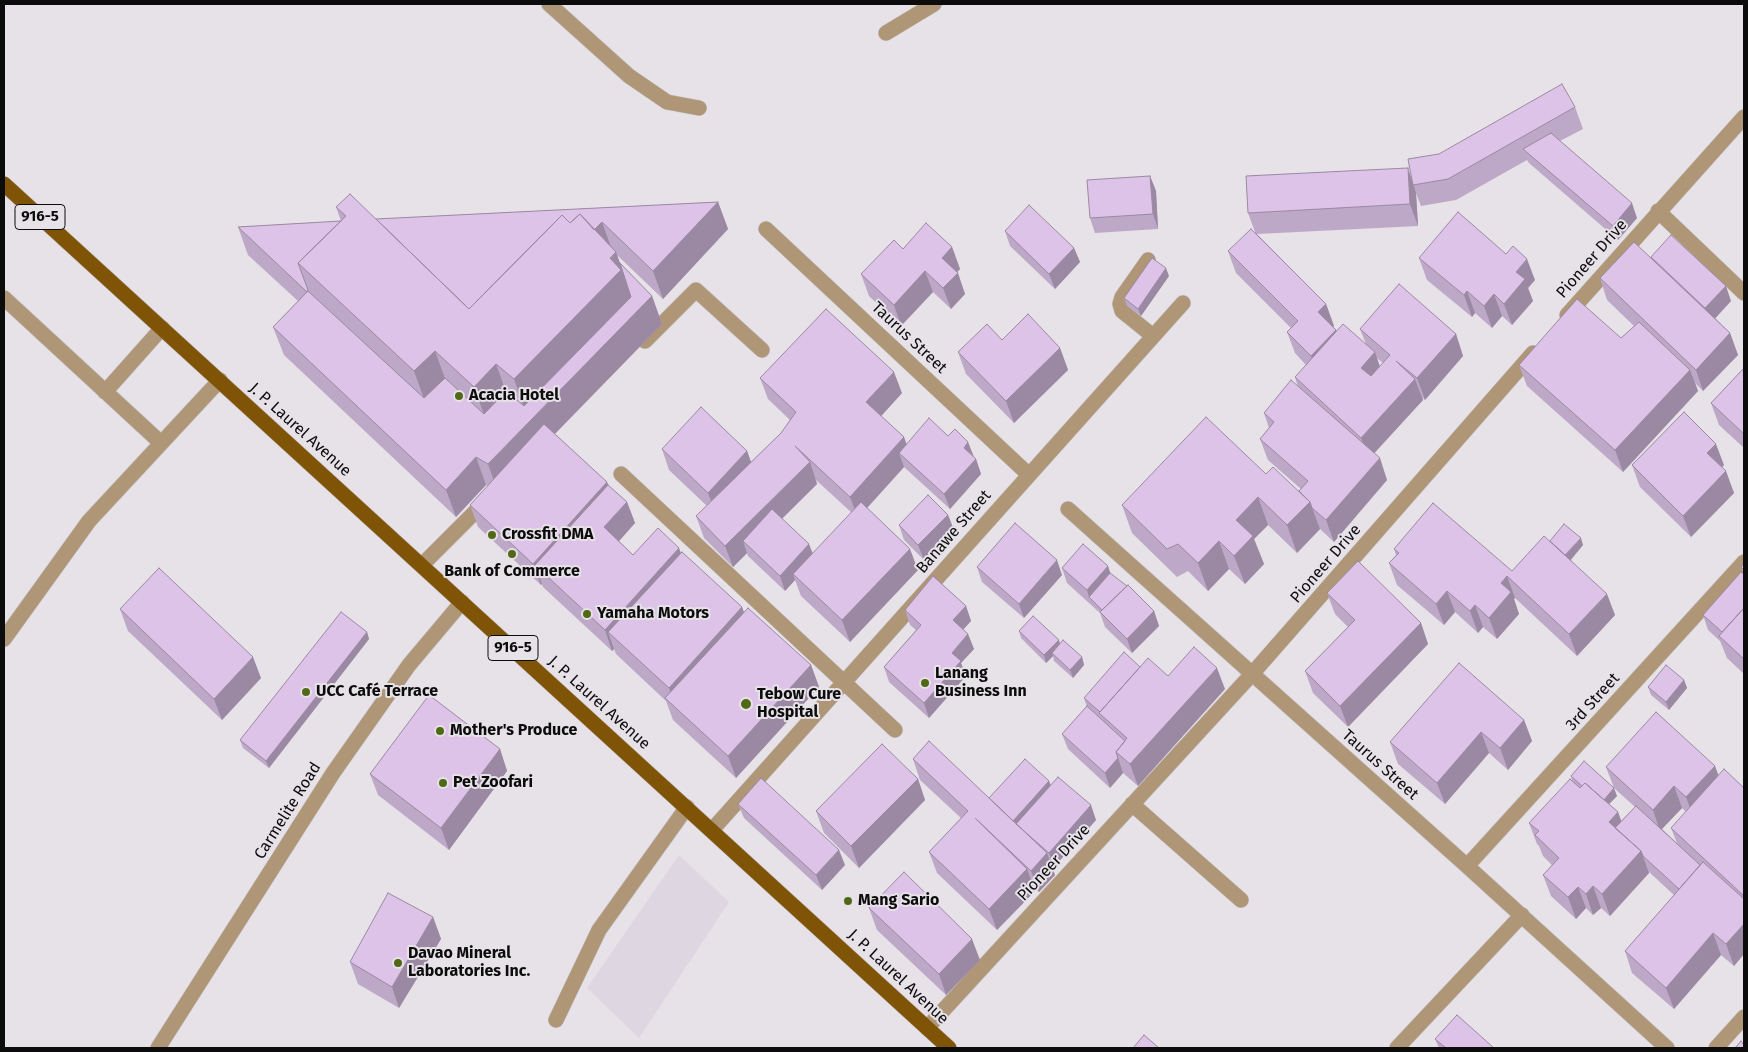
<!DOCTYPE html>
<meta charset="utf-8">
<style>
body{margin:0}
#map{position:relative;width:1748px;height:1052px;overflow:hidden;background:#e6e2e7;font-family:"Fira Sans",sans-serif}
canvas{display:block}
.frame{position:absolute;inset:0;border:5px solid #0d0c0d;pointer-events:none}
</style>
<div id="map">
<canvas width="1748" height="1052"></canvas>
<div class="frame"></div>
</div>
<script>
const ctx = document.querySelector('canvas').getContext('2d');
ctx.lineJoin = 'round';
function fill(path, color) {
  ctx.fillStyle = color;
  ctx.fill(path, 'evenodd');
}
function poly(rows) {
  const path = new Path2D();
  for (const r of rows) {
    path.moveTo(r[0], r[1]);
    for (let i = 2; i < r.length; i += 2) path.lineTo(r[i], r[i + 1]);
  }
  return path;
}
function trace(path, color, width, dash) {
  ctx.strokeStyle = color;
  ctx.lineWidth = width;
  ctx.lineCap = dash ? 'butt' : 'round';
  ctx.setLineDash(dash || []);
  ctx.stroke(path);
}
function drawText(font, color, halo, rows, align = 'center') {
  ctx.font = font + ' "Fira Sans",sans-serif';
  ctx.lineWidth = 4;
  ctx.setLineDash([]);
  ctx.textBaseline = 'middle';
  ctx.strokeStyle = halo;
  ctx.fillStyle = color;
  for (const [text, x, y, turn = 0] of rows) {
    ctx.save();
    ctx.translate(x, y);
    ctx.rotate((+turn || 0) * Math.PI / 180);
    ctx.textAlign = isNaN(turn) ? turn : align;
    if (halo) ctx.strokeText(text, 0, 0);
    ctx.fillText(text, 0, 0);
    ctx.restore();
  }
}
const built = poly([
 [679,855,729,902,639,1038,587,988]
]);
const minor = poly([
 [549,4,629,76,667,102,699,108],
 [886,33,934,4],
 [1658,211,1744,293],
 [766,229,1028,474],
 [1148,260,1122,297,1120,304,1122,311,1153,336],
 [4,298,161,443],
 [1567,315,1744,117],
 [645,341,696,290,762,350],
 [105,392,162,328],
 [621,474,895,730],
 [1068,509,1467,866,1667,1048],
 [422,565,488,499],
 [4,639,89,521,220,380],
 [1132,804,1241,900],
 [712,830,1183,303],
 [1467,866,1744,562],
 [556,1020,599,930,687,807],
 [927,1028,1252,674,1533,353],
 [158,1048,333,773,409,665,462,602],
 [1397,1048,1522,915],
 [1716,1048,1744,1017]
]);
const major = poly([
 [4,184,949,1048]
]);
const wall = poly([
 [1575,107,1583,129,1560,141,1637,218,1618,240,1529,163,1527,160,1456,200,1421,206,1416,193,1418,226,1257,234,1326,304,1334,326,1333,327,1337,331,1366,344,1360,329,1456,334,1463,356,1425,400,1422,397,1423,400,1374,453,1387,480,1334,542,1320,529,1297,553,1268,525,1254,539,1264,564,1245,584,1229,569,1208,591,1188,571,1177,577,1132,533,1122,505,1266,474,1299,491,1301,489,1268,460,1260,439,1269,428,1264,413,1298,387,1295,377,1306,365,1295,353,1287,332,1291,328,1236,273,1228,251,1255,232,1248,213,1408,168,1412,180,1439,154],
 [1377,358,1383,363,1380,366],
 [1150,176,1156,191,1158,229,1095,233,1090,218],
 [718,202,728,229,663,299,617,255,620,264,652,296,662,324,555,434,607,482,608,485,627,502,635,523,619,541,633,555,681,553,742,607,744,613,811,665,819,687,736,778,673,720,666,701,616,654,614,649,612,651,543,587,542,584,541,585,478,527,470,505,488,486,486,485,456,517,284,355,273,327,298,301,248,255,238,227,341,221,336,207,376,219],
 [1005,231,1074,248,1080,262,1055,289,1010,246],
 [952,247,960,269,957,272,965,294,951,309,933,292,901,326,869,296,861,274],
 [1419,258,1535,280,1528,288,1533,301,1512,325,1502,316,1492,328,1475,313,1472,317,1427,280],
 [1651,258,1731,301,1715,318,1730,333,1738,355,1703,391,1695,383,1698,391,1623,472,1527,386,1519,365,1621,338,1634,326,1607,300,1600,278],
 [1169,276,1141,316,1127,306,1124,298],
 [1002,340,1060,348,1068,370,1014,423,966,374,958,352],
 [1744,368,1744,448,1719,425,1711,403],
 [760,378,902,393,881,416,904,437,906,444,948,436,976,459,981,474,950,509,904,467,867,508,918,570,850,642,801,596,795,580,785,591,748,556,747,553,733,567,704,538,696,516,707,506,669,470,662,449,747,451,751,462,781,433,790,420,768,399],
 [816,480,852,513,813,554,782,519,817,484],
 [1632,465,1724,465,1722,467,1734,493,1691,537,1640,487],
 [948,515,954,530,924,560,904,540,899,525],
 [1550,541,1583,545,1571,560,1615,615,1577,656,1515,598,1514,599,1519,614,1497,639,1483,627,1478,633,1455,612,1444,625,1397,585,1389,563,1396,555,1394,549,1512,571],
 [1744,564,1744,674,1727,658,1720,641,1708,630,1703,615,1744,574,1741,567],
 [977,567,1062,575,1024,618,982,582],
 [1062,568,1154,611,1159,626,1132,653,1105,627,1100,613,1067,583],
 [1327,593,1421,623,1428,644,1348,727,1313,693,1305,671,1348,627,1335,614],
 [966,606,971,621,963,630,968,634,974,649,961,663,966,676,929,718,889,682,884,667,916,630,910,625,905,610],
 [120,609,261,678,222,720,128,631],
 [1019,631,1060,644,1082,657,1084,665,1073,678,1054,661,1053,656,1046,663,1021,638],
 [367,632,369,639,269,768,243,748,240,740],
 [1140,667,1168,676,1225,689,1138,786,1123,773,1110,788,1068,749,1062,734,1087,707,1084,698],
 [1684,680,1687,688,1669,710,1651,695,1648,687],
 [1524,720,1532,741,1508,770,1489,753,1445,804,1398,764,1390,742],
 [500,749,507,771,449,850,378,795,370,774],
 [913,759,989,798,1049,781,1051,785,1096,820,1054,867,1052,866,1055,875,1039,892,1034,888,1035,891,997,930,937,873,929,852,961,818,920,780],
 [1606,767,1718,776,1744,788,1744,954,1734,966,1721,955,1674,1009,1632,973,1625,951,1674,895,1648,871,1649,873,1610,916,1601,908,1593,915,1586,908,1576,919,1551,896,1543,875,1552,865,1543,856,1539,846,1537,844,1529,823,1572,781,1571,776,1617,796,1609,804,1618,812,1621,821,1635,807,1614,788],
 [1682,808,1686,812,1671,828,1677,843,1662,829],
 [918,779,925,800,859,868,824,833,816,811],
 [738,804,845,865,822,890,744,818],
 [869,908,980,960,946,995,877,930],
 [433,917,441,939,399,1008,358,984,350,962],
 [1435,1039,1494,1048,1439,1048]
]);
const shadedWall = poly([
 [1408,168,1416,193,1418,226,1410,204],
 [1150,176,1156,191,1158,229,1153,214],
 [718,202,728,229,663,299,653,271],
 [1632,203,1637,218,1618,240,1613,226],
 [602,222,612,250,590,234],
 [952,247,960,269,950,280,942,258],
 [1074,248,1080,262,1055,289,1049,274],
 [616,252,636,307,652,296,662,324,498,492,488,464,529,422,514,379],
 [1527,259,1535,280,1528,288,1533,301,1512,325,1504,304,1516,272],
 [1166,268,1169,276,1141,316,1138,309],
 [925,271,933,292,901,326,894,305],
 [958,273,965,294,951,309,943,288],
 [1726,286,1731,301,1711,323,1705,308],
 [1467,291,1475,313,1472,317,1464,295],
 [1494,294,1502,316,1492,328,1484,306],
 [1326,304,1334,326,1326,334,1318,312],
 [1336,330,1344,352,1319,377,1311,356],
 [1730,333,1738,355,1703,391,1696,370],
 [1456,334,1463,356,1425,400,1417,378],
 [1060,348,1068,370,1014,423,1006,401],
 [435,351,455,406,434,426,414,371],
 [1375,352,1382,374,1369,389,1361,368],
 [496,364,516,419,494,442,474,387],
 [1690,370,1698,391,1623,472,1615,450],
 [894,372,902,393,874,424,866,402],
 [1415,379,1423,400,1369,459,1361,438],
 [904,437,912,459,899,453,904,467,858,518,850,497],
 [968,442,974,457,964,448],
 [1716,444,1724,465,1715,474,1707,453],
 [747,451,755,473,716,514,708,493],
 [476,457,486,485,456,517,446,490],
 [1380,458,1387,480,1334,542,1326,520],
 [976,459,981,474,950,509,944,494],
 [810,462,817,484,751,549,743,541,747,553,733,567,725,546],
 [1726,471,1734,493,1691,537,1683,516],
 [607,482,615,504,535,565,542,584,541,585,533,564],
 [1258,497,1268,525,1254,539,1264,564,1245,584,1234,556,1236,520],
 [627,502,635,523,612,549,604,527],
 [1310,502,1320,529,1297,553,1287,525],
 [948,515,954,530,924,560,918,545],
 [1581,538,1583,545,1567,564,1565,556],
 [1219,541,1229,569,1208,591,1198,563],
 [809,544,815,559,793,574,795,580,785,591,780,576],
 [679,548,687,569,608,632,614,649,612,651,605,630],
 [910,549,918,570,850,642,842,620],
 [1057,560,1062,575,1024,618,1019,604],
 [1108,566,1113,581,1089,597,1087,590],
 [1507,576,1515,598,1514,599,1519,614,1497,639,1489,618,1501,583],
 [1447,591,1455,612,1444,625,1436,604],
 [1607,594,1615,615,1577,656,1569,634],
 [1475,605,1483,627,1478,633,1470,611],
 [966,606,971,621,958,635,953,620],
 [742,607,750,629,676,708,669,688],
 [1154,611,1159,626,1132,653,1127,639],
 [1421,623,1428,644,1348,727,1340,706],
 [367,632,369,639,269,768,266,761],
 [968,634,974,649,961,663,966,676,929,718,924,703,952,653],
 [1059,640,1061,647,1052,653,1053,656,1046,663,1044,655],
 [253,657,261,678,222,720,214,699],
 [1082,657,1084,665,1073,678,1070,670],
 [811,665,819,687,736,778,728,756],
 [1217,668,1225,689,1138,786,1130,764],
 [1684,680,1687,688,1669,710,1666,702],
 [1524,720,1532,741,1508,770,1500,748],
 [1481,732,1489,753,1445,804,1437,783],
 [500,749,507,771,449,850,441,828],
 [1118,758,1123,773,1110,788,1105,773],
 [1715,766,1723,787,1694,819,1686,797],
 [918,779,925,800,859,868,851,846],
 [1049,781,1054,795,1023,830,1013,821],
 [1674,786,1682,808,1660,831,1653,810],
 [1614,788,1617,796,1603,810,1601,803],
 [1091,805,1096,820,1054,867,1049,853],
 [1618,812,1626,834,1623,837,1609,822],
 [839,850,845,865,822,890,816,875],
 [1641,851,1649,873,1610,916,1602,894],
 [1047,853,1055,875,1039,892,1031,871],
 [1027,869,1035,891,997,930,989,909],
 [1593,886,1601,908,1593,915,1586,894],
 [1578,887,1586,908,1576,919,1568,897],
 [433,917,441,939,399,1008,392,987],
 [1744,924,1744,954,1734,966,1726,944],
 [1713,933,1721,955,1674,1009,1666,988],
 [972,939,980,960,946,995,939,974]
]);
const building = poly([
 [1562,84,1575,107,1448,179,1413,185,1408,159,1439,154,1562,84],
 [1551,133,1632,203,1613,226,1523,149,1551,133],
 [1408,168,1410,204,1248,213,1246,176,1408,168],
 [1150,176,1153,214,1090,218,1087,180,1150,176],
 [350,194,469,309,562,215,570,223,580,214,616,252,610,258,621,270,514,379,496,364,474,387,435,351,414,371,298,263,346,216,336,207,350,194],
 [718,202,653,271,602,222,594,230,580,214,570,223,562,215,469,309,376,219,718,202],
 [1029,205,1074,248,1049,274,1005,231,1029,205],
 [1458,212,1506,254,1513,246,1527,259,1516,272,1525,279,1504,304,1494,294,1484,306,1467,291,1464,295,1419,258,1458,212],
 [341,221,298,263,308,290,307,292,238,227,341,221],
 [926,223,952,247,942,258,958,273,943,288,925,271,894,305,861,274,894,240,903,249,926,223],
 [1251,229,1326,304,1318,312,1336,330,1311,356,1287,332,1298,321,1228,251,1251,229],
 [1671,235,1726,286,1705,308,1651,257,1671,235],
 [1634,242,1730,333,1696,370,1600,278,1634,242],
 [1152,258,1166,268,1138,309,1124,298,1152,258],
 [620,263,652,296,488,464,476,457,446,490,273,327,308,291,424,398,445,378,484,414,506,391,524,406,631,297,620,263],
 [1399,284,1456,334,1417,378,1396,361,1415,379,1361,438,1295,377,1343,324,1375,352,1361,368,1371,376,1390,355,1360,329,1399,284],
 [1577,299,1621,338,1639,322,1690,370,1615,450,1519,365,1577,299],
 [826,309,894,372,866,402,904,437,850,497,795,446,810,462,725,546,696,516,781,433,796,412,760,378,826,309],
 [1028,314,1060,348,1006,401,958,352,987,324,1002,340,1028,314],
 [1744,368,1744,434,1711,403,1744,368],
 [1291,380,1380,458,1326,520,1312,508,1310,502,1299,491,1308,481,1260,439,1274,422,1264,413,1291,380],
 [701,407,747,451,708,493,662,449,701,407],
 [1684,412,1716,444,1707,453,1726,471,1683,516,1632,465,1684,412],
 [1206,417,1266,474,1273,467,1310,502,1287,525,1258,497,1236,520,1253,536,1234,556,1219,541,1198,563,1178,544,1167,549,1122,505,1206,417],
 [929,418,948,436,955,429,968,442,964,448,976,459,944,494,899,453,929,418],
 [544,424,607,482,533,564,470,505,544,424],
 [608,485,627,502,604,527,633,555,658,528,679,548,605,630,535,565,608,485],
 [928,495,948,515,918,545,899,525,928,495],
 [861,502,910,549,842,620,793,574,861,502],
 [1433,503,1512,571,1544,536,1607,594,1569,634,1507,576,1501,583,1511,592,1489,618,1475,605,1470,611,1447,591,1436,604,1389,563,1399,553,1394,549,1433,503],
 [772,509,809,544,780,576,743,541,772,509],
 [1015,523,1057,560,1019,604,977,567,1015,523],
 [1564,524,1581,538,1565,555,1550,541,1564,524],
 [1083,544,1108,566,1087,590,1062,568,1083,544],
 [682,552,742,607,669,688,608,632,682,552],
 [1358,561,1421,623,1340,706,1305,671,1355,620,1327,593,1358,561],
 [1744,564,1744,570,1741,567,1744,564],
 [159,568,253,657,214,699,120,609,159,568],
 [1741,572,1744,574,1744,608,1722,632,1703,615,1741,572],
 [1110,573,1127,586,1102,610,1089,597,1110,573],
 [933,576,966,606,953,620,968,634,952,653,961,661,924,703,884,667,921,625,905,610,933,576],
 [1128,585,1154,611,1127,639,1100,612,1128,585],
 [748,608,811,665,728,756,665,698,748,608],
 [1744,608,1744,659,1719,636,1744,608],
 [341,612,367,632,266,761,240,740,341,612],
 [1033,616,1059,640,1044,655,1019,631,1033,616],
 [1063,640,1082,657,1070,670,1052,653,1063,640],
 [1194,647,1217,668,1130,764,1116,752,1127,738,1099,713,1148,658,1168,676,1194,647],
 [1124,652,1140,667,1100,712,1084,698,1124,652],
 [1459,663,1524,720,1500,748,1481,732,1437,783,1390,742,1459,663],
 [1666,665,1684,680,1666,702,1648,687,1666,665],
 [429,695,500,749,441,828,370,774,429,695],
 [1087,706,1125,741,1116,752,1118,758,1105,773,1062,734,1087,706],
 [1656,712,1715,766,1686,797,1674,786,1653,810,1606,767,1656,712],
 [929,741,1047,853,1031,871,975,818,1027,869,989,909,929,852,968,811,913,759,929,741],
 [882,744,918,779,851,846,816,811,882,744],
 [1025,759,1049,781,1013,821,989,798,1025,759],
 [1584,761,1614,788,1604,800,1585,783,1582,786,1571,776,1584,761],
 [1724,769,1744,788,1744,896,1671,828,1724,769],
 [1058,777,1091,805,1049,853,1016,824,1058,777],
 [761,778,839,850,816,875,738,804,761,778],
 [1570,779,1580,788,1585,783,1618,812,1609,822,1641,851,1602,894,1593,886,1586,894,1578,887,1568,897,1543,875,1559,858,1535,835,1539,831,1529,823,1570,779],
 [1636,806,1700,865,1679,889,1643,856,1641,851,1615,828,1636,806],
 [1703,862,1744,899,1744,924,1726,944,1713,933,1666,988,1625,951,1703,862],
 [904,872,972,939,939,974,869,908,904,872],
 [388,893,433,917,392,987,350,962,388,893],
 [1457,1015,1494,1048,1446,1048,1435,1039,1457,1015],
 [1144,1035,1159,1048,1133,1048,1144,1035],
 [1741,1041,1744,1045,1744,1048,1735,1048,1741,1041]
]);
const markers = [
 [459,396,5,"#516817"],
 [492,535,5,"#516817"],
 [512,554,5,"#516817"],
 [587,614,5,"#516817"],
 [925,683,5,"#516817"],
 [306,692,5,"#516817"],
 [746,704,6,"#516817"],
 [440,731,5,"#516817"],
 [443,783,5,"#516817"],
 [848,901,5,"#516817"],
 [398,963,5,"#516817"]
];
const shields = [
 [40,217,50],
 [513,648,50]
];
const shieldNames = [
 ["916-5",40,217],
 ["916-5",513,648]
];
const streetNames = [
 ["Pioneer Drive",1592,259,-49],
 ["Taurus Street",909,338,43],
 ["J. P. Laurel Avenue",300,430,42],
 ["Banawe Street",954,532,-49],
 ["Pioneer Drive",1326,564,-49],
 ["3rd Street",1593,702,-48],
 ["J. P. Laurel Avenue",599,703,42],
 ["Taurus Street",1380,765,42],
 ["Carmelite Road",288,811,-58],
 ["Pioneer Drive",1054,863,-47],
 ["J. P. Laurel Avenue",898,977,43]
];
const poiNames = [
 ["Acacia Hotel",469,396],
 ["Crossfit DMA",502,535],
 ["Bank of Commerce",512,572,"center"],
 ["Yamaha Motors",597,614],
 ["Lanang",935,674],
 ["Business Inn",935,692],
 ["UCC Café Terrace",316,692],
 ["Tebow Cure",757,695],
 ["Hospital",757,713],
 ["Mother's Produce",450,731],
 ["Pet Zoofari",453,783],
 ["Mang Sario",858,901],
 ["Davao Mineral",408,954],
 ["Laboratories Inc.",408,972]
];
fill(built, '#ded6e1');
trace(minor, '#c3c0c4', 16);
trace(major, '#c3c0c4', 16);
trace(minor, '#af9677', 15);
trace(major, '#805407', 15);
fill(wall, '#bea8c8');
fill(shadedWall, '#9b88a2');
fill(building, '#ddc3e8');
trace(building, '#9b88a2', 1);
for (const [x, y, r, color] of markers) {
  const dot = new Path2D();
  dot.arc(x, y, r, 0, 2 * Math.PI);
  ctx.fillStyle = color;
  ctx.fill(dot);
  trace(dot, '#e6e2e7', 2);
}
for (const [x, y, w] of shields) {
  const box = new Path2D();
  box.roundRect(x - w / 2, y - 12.5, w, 25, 4);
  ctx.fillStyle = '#e6e2e7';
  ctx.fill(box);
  trace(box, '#0d0c0d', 1);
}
drawText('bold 15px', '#0d0c0d', null, shieldNames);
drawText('16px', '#0d0c0d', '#e6e2e7', streetNames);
drawText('bold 16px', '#0d0c0d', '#e6e2e7', poiNames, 'left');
</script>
